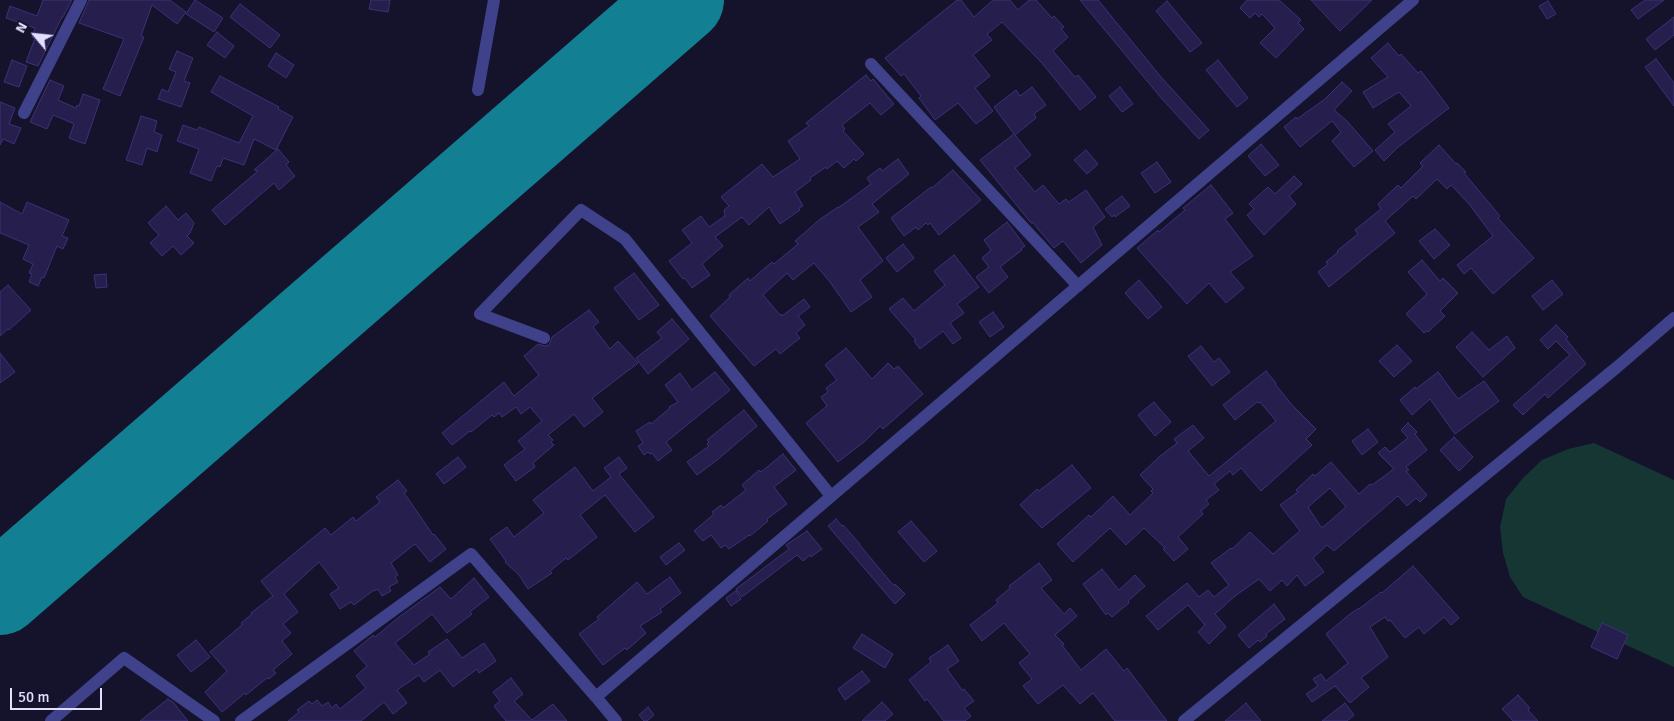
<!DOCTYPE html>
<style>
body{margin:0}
#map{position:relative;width:1674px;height:721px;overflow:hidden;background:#15122c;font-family:Signika,sans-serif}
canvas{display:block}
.north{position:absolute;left:10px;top:10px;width:50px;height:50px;-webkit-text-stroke:4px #15122c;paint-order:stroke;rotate:298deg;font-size:14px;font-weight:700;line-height:20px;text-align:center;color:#e0dffe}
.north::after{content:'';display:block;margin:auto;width:18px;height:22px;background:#e0dffe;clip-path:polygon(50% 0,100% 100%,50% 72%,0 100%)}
.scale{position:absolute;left:10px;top:688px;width:92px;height:22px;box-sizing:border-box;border:2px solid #e0dffe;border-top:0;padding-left:6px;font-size:15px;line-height:18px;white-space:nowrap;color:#e0dffe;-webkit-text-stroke:4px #15122c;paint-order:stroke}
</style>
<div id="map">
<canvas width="1674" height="721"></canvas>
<div class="north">N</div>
<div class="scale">50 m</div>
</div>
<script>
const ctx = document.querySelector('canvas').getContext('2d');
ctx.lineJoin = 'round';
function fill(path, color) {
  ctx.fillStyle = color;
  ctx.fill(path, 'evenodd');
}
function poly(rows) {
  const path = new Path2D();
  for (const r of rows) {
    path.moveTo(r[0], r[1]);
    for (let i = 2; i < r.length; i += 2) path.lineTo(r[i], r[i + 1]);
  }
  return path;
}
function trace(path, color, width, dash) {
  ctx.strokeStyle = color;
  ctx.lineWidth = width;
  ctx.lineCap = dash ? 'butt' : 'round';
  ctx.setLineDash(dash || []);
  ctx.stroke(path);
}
const green = poly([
 [1594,443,1674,480,1674,667,1624,644,1627,635,1602,623,1598,632,1523,597,1510,577,1503,553,1500,527,1506,499,1523,478,1542,460,1568,449]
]);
const runway = poly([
 [0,593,682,0]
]);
const building = poly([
 [43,0,72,0,63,17,62,17,38,66,26,62,35,38,32,37,35,28,6,18,10,6,37,16,43,0],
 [89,0,170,0,186,12,177,24,152,5,141,36,144,37,120,96,103,89,124,39,79,23,89,0],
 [195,0,223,18,214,32,186,14,195,0],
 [371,0,390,0,388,12,369,9,371,0],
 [957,0,961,0,974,17,993,0,1010,0,1018,10,1029,0,1036,0,1052,18,1054,16,1064,27,1061,29,1068,37,1053,51,1075,77,1078,75,1096,97,1080,110,1041,62,1002,22,987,34,992,40,973,55,990,76,975,88,993,111,976,124,958,103,935,120,919,98,921,96,904,74,901,76,885,58,957,0],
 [1080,0,1098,0,1161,77,1209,130,1199,139,1162,99,1080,0],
 [1247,0,1279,0,1301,20,1298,23,1304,29,1276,58,1260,43,1275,28,1262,14,1259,17,1255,13,1250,18,1240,8,1247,0],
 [1311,0,1372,0,1340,31,1311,0],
 [1645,0,1664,0,1638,19,1631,10,1645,0],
 [1167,1,1202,43,1190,52,1156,11,1167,1],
 [1548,1,1556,14,1547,19,1539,6,1548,1],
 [240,4,280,35,270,48,230,17,240,4],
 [1674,17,1674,35,1655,50,1646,39,1674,17],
 [217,32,234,46,225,58,207,45,217,32],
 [1388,43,1399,56,1401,54,1418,73,1421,71,1449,108,1397,148,1384,161,1375,150,1395,132,1388,124,1411,106,1399,92,1373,108,1363,92,1388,77,1371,58,1388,43],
 [177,51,193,58,184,81,190,83,181,107,158,99,162,89,168,92,176,72,169,69,177,51],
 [276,53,294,65,286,78,268,66,276,53],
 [1656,59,1674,83,1674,106,1645,67,1656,59],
 [12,60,27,66,19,87,4,82,12,60],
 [1218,60,1248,98,1237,107,1206,70,1218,60],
 [866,75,871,81,873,79,894,104,881,115,870,103,842,125,845,129,843,131,864,154,856,161,854,159,844,168,837,161,827,169,826,167,810,178,811,180,795,192,803,206,799,208,800,210,780,224,769,207,749,225,742,217,715,237,723,246,702,264,710,275,692,288,685,278,683,279,669,261,692,243,682,230,701,216,709,227,725,216,724,210,729,206,721,197,762,164,773,177,800,159,788,141,809,126,806,123,866,75],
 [220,76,279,107,278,109,293,117,276,150,254,139,244,165,223,158,220,167,217,166,211,181,190,173,199,149,177,141,183,125,197,130,199,127,239,143,253,116,211,92,220,76],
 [50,80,64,86,58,100,76,108,77,105,79,106,83,94,100,100,85,144,69,138,74,124,63,119,53,115,47,129,30,122,50,80],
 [1342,82,1352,91,1334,110,1347,121,1373,151,1354,167,1332,141,1341,132,1332,121,1300,147,1284,127,1296,117,1297,119,1325,99,1342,82],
 [1032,87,1046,105,1034,114,1036,118,1015,135,1031,155,1015,168,1035,192,1043,185,1059,204,1066,199,1069,202,1086,190,1105,217,1093,227,1102,245,1081,263,1063,241,1054,248,1033,223,1031,223,980,160,1014,134,994,107,1016,90,1020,96,1032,87],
 [1120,87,1133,104,1122,112,1109,96,1120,87],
 [0,102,15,108,9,124,21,128,14,144,3,139,0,145,0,102],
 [141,116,157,121,154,132,162,135,157,152,147,148,142,165,126,160,141,116],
 [1261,144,1279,165,1265,176,1248,156,1261,144],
 [1439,145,1456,164,1457,163,1466,172,1464,173,1500,216,1498,218,1534,258,1493,294,1471,268,1464,274,1457,265,1493,236,1469,204,1451,185,1447,189,1437,179,1416,199,1413,196,1385,221,1395,233,1329,287,1318,272,1328,264,1326,262,1338,252,1337,251,1358,234,1355,230,1381,209,1378,204,1398,185,1401,188,1423,166,1420,163,1439,145],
 [278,149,289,162,286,165,295,176,279,190,274,183,225,225,212,210,258,171,254,170,278,149],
 [1086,150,1098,164,1087,174,1074,160,1086,150],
 [898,159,909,174,872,204,879,212,858,227,883,261,860,280,872,297,851,312,830,282,814,263,793,280,787,273,763,295,780,315,781,314,782,316,804,299,810,307,798,316,805,325,796,333,800,338,780,354,776,349,754,366,710,316,730,297,729,295,748,278,750,281,772,262,774,264,798,244,795,241,819,220,838,207,838,208,871,184,867,178,880,168,882,171,898,159],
 [1157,162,1171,182,1155,193,1141,173,1157,162],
 [953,170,981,200,939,235,930,223,928,225,926,223,918,230,916,227,904,236,891,218,931,187,932,188,953,170],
 [1294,176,1302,184,1289,196,1296,204,1264,235,1247,215,1254,209,1249,204,1268,187,1275,194,1294,176],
 [1211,185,1233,213,1225,219,1253,256,1230,272,1244,288,1226,303,1209,283,1187,304,1137,248,1158,230,1159,232,1185,210,1183,208,1211,185],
 [1122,196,1130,206,1115,217,1114,215,1112,217,1105,209,1122,196],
 [0,202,22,214,27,202,69,220,62,236,68,238,63,249,57,246,44,278,42,277,38,286,29,282,32,274,29,273,33,264,23,259,29,245,0,233,0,202],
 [166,206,178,220,186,213,194,223,190,233,187,236,194,243,181,255,173,246,162,256,150,243,159,235,148,223,166,206],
 [1007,222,1025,246,1021,249,1022,250,1000,267,1008,277,989,293,976,277,989,267,982,258,991,250,984,240,1007,222],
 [1435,229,1450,245,1434,259,1419,241,1435,229],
 [903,244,914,258,897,272,886,258,903,244],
 [954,255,979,287,957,304,964,313,950,323,961,338,953,344,943,331,920,349,914,341,916,340,889,309,903,298,914,311,945,285,934,271,954,255],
 [1422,260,1440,281,1443,278,1458,293,1440,311,1445,316,1428,332,1426,331,1424,333,1406,314,1427,294,1408,272,1422,260],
 [634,273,659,305,639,320,614,288,634,273],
 [106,274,107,287,96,288,94,275,106,274],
 [1139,280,1162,307,1148,319,1125,293,1139,280],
 [1552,280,1563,294,1543,310,1532,296,1552,280],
 [8,285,31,310,9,330,8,329,0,336,0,292,8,285],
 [589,310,599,322,593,327,610,349,618,341,638,363,592,398,603,412,584,427,574,414,548,435,553,440,551,442,554,445,533,463,535,467,516,481,504,465,525,449,518,441,542,421,530,407,521,414,516,407,502,417,499,413,494,417,492,415,471,432,470,431,452,445,442,433,504,382,514,396,525,387,539,375,524,356,538,344,545,346,549,345,552,337,589,310],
 [993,312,1004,327,990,337,979,322,993,312],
 [672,319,689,339,648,374,636,358,662,338,657,332,672,319],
 [1556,325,1568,337,1566,339,1586,364,1548,398,1545,394,1523,415,1513,405,1570,355,1556,341,1548,349,1540,340,1556,325],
 [1472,332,1489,350,1507,336,1515,348,1483,377,1456,347,1472,332],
 [1397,345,1412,361,1394,377,1379,361,1397,345],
 [1201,346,1214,362,1219,358,1230,372,1212,386,1188,356,1201,346],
 [846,348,872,379,888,363,894,369,898,366,923,394,883,429,880,426,864,442,838,462,806,423,827,406,821,397,828,392,826,388,837,380,825,365,846,348],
 [0,353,15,372,0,383,0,353],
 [1266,371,1276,383,1275,384,1292,405,1316,429,1306,439,1312,445,1261,491,1241,468,1233,475,1230,471,1214,484,1219,490,1206,500,1209,504,1201,511,1203,514,1178,537,1188,549,1174,561,1163,549,1165,548,1144,528,1126,545,1110,528,1073,562,1057,544,1089,515,1091,517,1113,496,1130,515,1153,493,1151,491,1153,489,1140,475,1159,457,1177,443,1174,439,1193,425,1204,438,1188,451,1209,476,1276,421,1260,402,1259,403,1257,402,1235,420,1223,405,1266,371],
 [715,372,730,390,666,442,672,450,658,461,652,453,650,454,648,452,644,455,638,446,643,443,636,431,650,422,651,424,670,408,669,407,678,402,665,385,680,373,692,390,715,372],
 [1438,372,1458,399,1484,381,1499,401,1455,434,1430,399,1412,415,1400,400,1415,387,1416,389,1438,372],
 [1154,402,1171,422,1155,436,1138,415,1154,402],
 [744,410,757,426,717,460,697,475,687,462,709,446,707,444,709,442,707,440,744,410],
 [1408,423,1417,432,1415,434,1427,450,1406,467,1409,470,1406,471,1427,495,1420,502,1416,498,1407,506,1398,496,1334,551,1327,545,1313,558,1324,572,1305,586,1297,575,1287,586,1282,580,1270,591,1259,579,1235,596,1215,614,1226,627,1209,644,1198,632,1205,625,1188,605,1158,630,1146,616,1187,583,1199,597,1208,590,1214,597,1229,585,1211,563,1231,548,1232,549,1250,532,1273,554,1300,531,1280,505,1298,492,1296,490,1313,474,1315,476,1331,462,1359,494,1370,484,1372,485,1394,469,1378,453,1385,447,1390,452,1408,438,1401,430,1408,423],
 [1330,488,1346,507,1323,527,1321,527,1308,507,1330,488],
 [1368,429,1378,442,1362,455,1352,441,1368,429],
 [1454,437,1473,457,1459,471,1440,450,1454,437],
 [783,454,796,470,774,487,787,504,767,519,768,521,750,536,749,535,729,549,725,545,721,548,711,535,703,541,694,531,714,514,712,512,721,505,723,508,746,490,742,485,759,470,761,472,783,454],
 [458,457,466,467,444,484,436,474,458,457],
 [619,457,627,468,619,474,654,517,635,532,605,495,580,515,597,537,568,560,566,558,550,571,552,573,528,589,519,575,505,562,506,561,490,539,507,527,514,537,544,513,533,500,575,467,593,491,611,477,604,468,619,457],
 [1072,465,1091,488,1042,528,1020,505,1037,489,1039,491,1072,465],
 [398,480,407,491,404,493,416,510,433,535,434,534,446,549,430,562,415,544,391,563,398,575,395,577,398,582,389,587,391,591,382,596,378,589,375,591,374,590,354,605,351,602,340,609,330,594,339,588,319,562,284,594,298,612,283,624,291,633,282,641,292,654,273,670,276,673,269,679,267,678,246,695,245,693,222,712,205,692,227,671,210,652,242,625,241,623,252,614,251,613,273,596,261,581,325,528,331,535,353,517,356,521,380,502,376,497,398,480],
 [836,519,842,526,843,525,860,544,859,544,894,586,895,584,905,594,895,604,828,526,836,519],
 [911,521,937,551,924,562,898,532,911,521],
 [807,531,822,549,811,557,810,555,803,561,797,555,742,597,736,589,789,549,786,545,807,531],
 [679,543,685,550,666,565,660,557,679,543],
 [1039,563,1052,580,1041,588,1064,614,1070,608,1077,616,1055,635,1064,644,1062,645,1081,670,1106,649,1124,671,1127,668,1167,721,1115,721,1093,693,1080,704,1063,685,1038,704,1023,686,1032,679,1019,663,1030,654,1004,623,982,641,970,625,998,603,996,600,1010,588,1009,586,1039,563],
 [1413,566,1459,618,1451,625,1444,617,1424,634,1419,627,1405,638,1390,620,1388,621,1385,617,1370,627,1388,657,1361,678,1369,687,1350,703,1335,686,1312,702,1306,694,1318,686,1313,679,1321,674,1326,681,1348,663,1326,634,1350,614,1359,608,1359,609,1381,592,1382,593,1413,566],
 [1102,569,1119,590,1135,575,1145,586,1128,601,1129,603,1112,617,1108,613,1106,615,1083,584,1102,569],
 [670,577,681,593,660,609,662,612,640,626,646,633,627,650,625,648,603,665,579,634,599,619,597,617,637,582,647,594,670,577],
 [474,578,489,597,470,612,472,614,447,633,432,614,395,643,414,665,430,654,428,652,447,639,462,658,484,643,496,661,479,673,477,669,453,687,440,670,424,682,419,675,397,690,407,703,393,714,384,702,361,721,288,721,299,712,297,710,309,701,312,704,317,700,322,706,328,702,332,708,336,704,340,709,366,688,356,676,367,666,354,651,372,636,373,635,375,637,399,617,440,587,451,599,474,578],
 [736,591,741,599,731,606,726,598,736,591],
 [1274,604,1285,619,1266,634,1267,636,1260,642,1258,640,1249,648,1238,635,1274,604],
 [1602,623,1628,635,1617,659,1591,647,1602,623],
 [862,634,893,654,885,668,853,648,862,634],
 [196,640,210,657,191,672,177,655,196,640],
 [948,645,959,661,947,669,962,690,964,689,974,701,964,708,971,716,965,721,944,721,927,699,925,701,909,680,931,662,929,658,948,645],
 [862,671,870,681,845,700,838,689,862,671],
 [511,678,523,694,514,701,532,720,553,704,567,721,506,721,494,706,500,701,493,692,511,678],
 [1518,695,1530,708,1528,710,1538,721,1513,721,1502,709,1518,695],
 [168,699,173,702,188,721,140,721,168,699],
 [882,702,893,714,885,721,862,721,882,702],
 [1246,703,1261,721,1225,721,1246,703],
 [1345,703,1354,715,1347,721,1322,721,1345,703],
 [648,707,654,715,647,721,644,721,639,715,648,707]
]);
const minor = poly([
 [871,64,1078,286],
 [478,90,494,0],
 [24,113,81,0],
 [544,338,480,314,581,210,625,239,831,496],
 [596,697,616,721],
 [51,721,124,658,214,721],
 [241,721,471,554,596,697,1413,0],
 [1184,721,1616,368,1674,318]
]);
fill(green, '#163633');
trace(runway, '#128092', 84);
fill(building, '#261f4d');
trace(building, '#3b3278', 1);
trace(minor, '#3f418a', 12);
</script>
